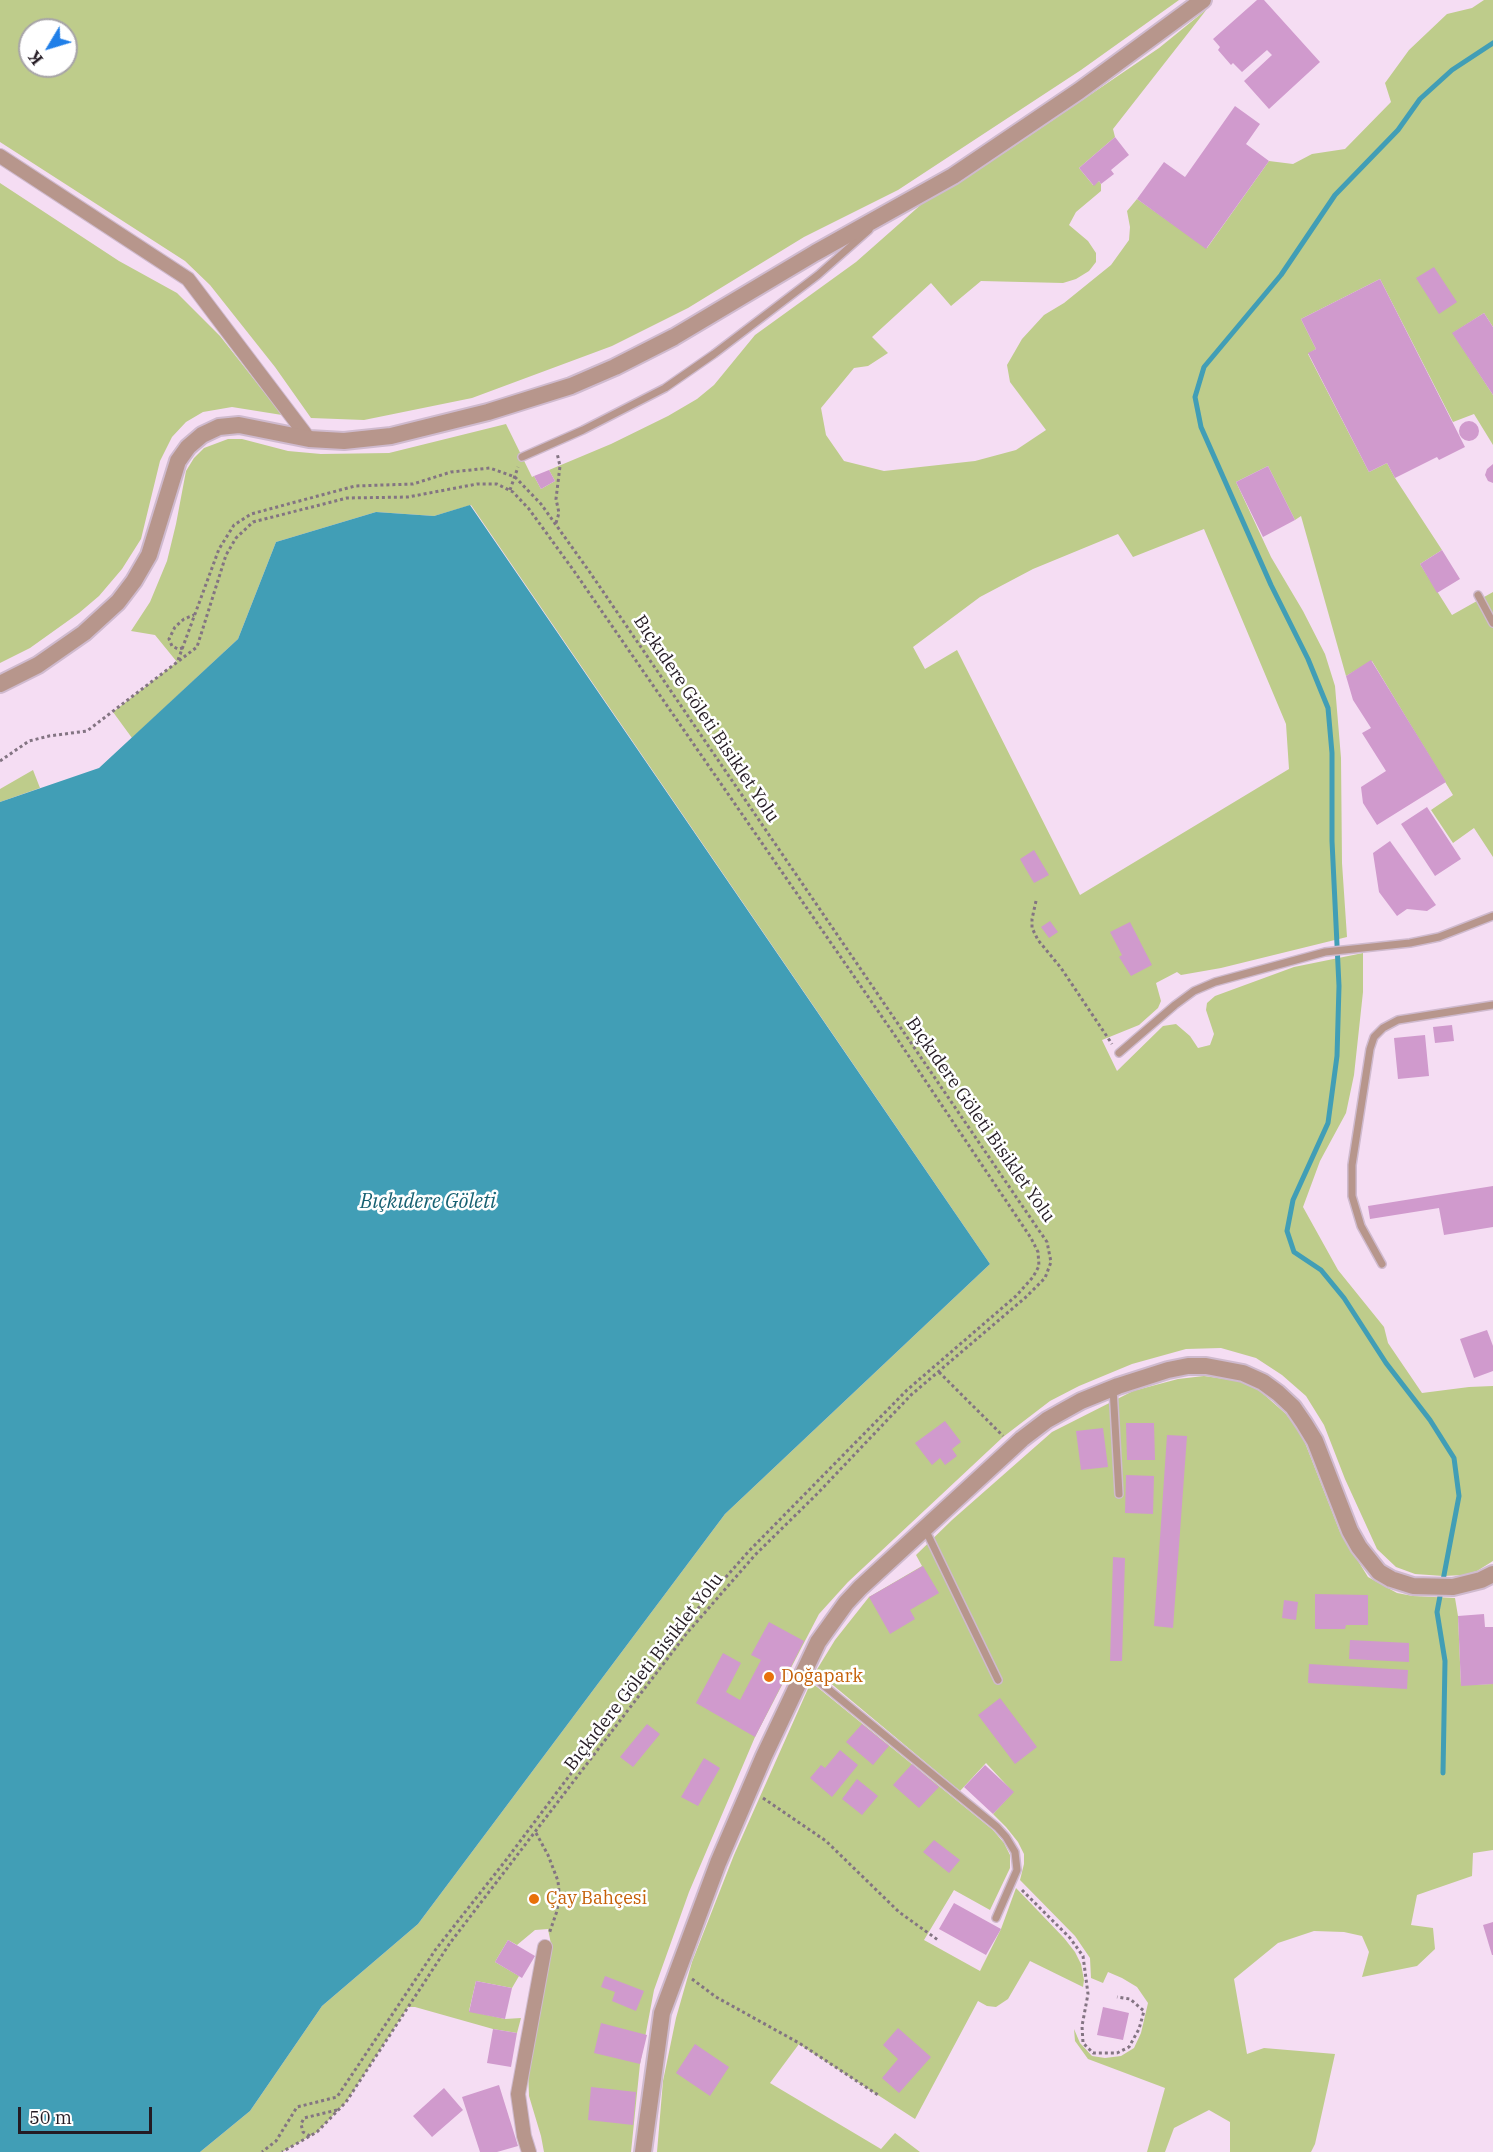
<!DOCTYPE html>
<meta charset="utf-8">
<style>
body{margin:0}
#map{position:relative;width:1493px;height:2152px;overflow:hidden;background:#f5ddf3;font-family:"IBM Plex Serif",serif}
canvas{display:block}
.north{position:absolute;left:18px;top:18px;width:60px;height:60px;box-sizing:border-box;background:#fff;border:2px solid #a7a4a7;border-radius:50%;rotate:232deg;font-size:16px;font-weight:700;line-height:24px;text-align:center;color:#241b23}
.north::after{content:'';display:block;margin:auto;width:21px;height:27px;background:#207fe8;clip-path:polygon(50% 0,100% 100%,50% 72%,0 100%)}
.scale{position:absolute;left:18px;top:2107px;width:134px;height:27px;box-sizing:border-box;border:3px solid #241b23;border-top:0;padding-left:8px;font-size:18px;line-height:21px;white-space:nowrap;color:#241b23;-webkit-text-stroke:4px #fff;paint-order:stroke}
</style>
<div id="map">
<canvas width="1493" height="2152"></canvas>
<div class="north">K</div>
<div class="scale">50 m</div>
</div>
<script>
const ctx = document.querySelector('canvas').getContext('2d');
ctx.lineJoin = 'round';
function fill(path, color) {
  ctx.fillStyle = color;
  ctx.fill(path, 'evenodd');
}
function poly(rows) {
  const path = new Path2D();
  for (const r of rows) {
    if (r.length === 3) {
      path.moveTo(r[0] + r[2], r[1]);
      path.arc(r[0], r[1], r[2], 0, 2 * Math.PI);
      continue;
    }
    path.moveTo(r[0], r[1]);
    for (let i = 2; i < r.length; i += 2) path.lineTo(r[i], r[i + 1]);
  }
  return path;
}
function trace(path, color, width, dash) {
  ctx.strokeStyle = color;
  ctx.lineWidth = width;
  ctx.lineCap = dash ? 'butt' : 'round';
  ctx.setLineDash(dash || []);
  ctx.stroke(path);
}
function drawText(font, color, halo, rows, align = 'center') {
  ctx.font = font + ' "IBM Plex Serif",serif';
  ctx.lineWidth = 5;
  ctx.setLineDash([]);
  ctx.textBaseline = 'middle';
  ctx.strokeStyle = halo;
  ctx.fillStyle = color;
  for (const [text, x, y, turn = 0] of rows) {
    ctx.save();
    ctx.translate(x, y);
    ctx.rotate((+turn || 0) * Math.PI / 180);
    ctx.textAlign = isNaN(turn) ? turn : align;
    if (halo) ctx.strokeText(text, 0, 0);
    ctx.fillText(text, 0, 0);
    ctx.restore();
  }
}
const green = poly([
 [0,0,1179,0,1081,70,898,190,804,237,688,308,612,346,472,398,364,420,311,418,275,367,210,285,185,261,0,142],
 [30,30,66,30,66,66,30,66],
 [1484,0,1493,0,1493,327,1484,313,1453,333,1493,395,1493,445,1474,414,1453,422,1380,279,1301,319,1316,349,1308,354,1369,472,1387,463,1395,478,1442,550,1420,564,1452,615,1493,592,1493,857,1474,828,1453,843,1431,810,1453,795,1372,661,1346,676,1301,516,1295,520,1268,466,1236,482,1271,557,1303,611,1325,654,1335,686,1341,758,1342,863,1347,937,1221,968,1181,975,1177,972,1156,983,1161,1001,1158,1008,1139,1025,1102,1040,1117,1071,1163,1026,1176,1024,1190,1036,1198,1048,1210,1045,1214,1034,1206,1010,1207,1003,1215,996,1294,967,1363,953,1363,992,1354,1075,1346,1113,1320,1161,1303,1207,1338,1270,1384,1327,1388,1343,1422,1393,1469,1387,1493,1386,1493,1561,1477,1571,1463,1575,1443,1576,1415,1574,1396,1567,1377,1549,1345,1479,1324,1425,1306,1396,1282,1375,1256,1358,1221,1348,1186,1349,1132,1364,1079,1386,1050,1401,1003,1437,848,1582,819,1614,755,1737,689,1892,654,1990,640,2064,631,2152,544,2152,541,2136,529,2096,528,2069,552,1949,548,1929,535,1930,517,1945,508,1940,495,1962,519,1976,512,1988,476,1981,469,2011,505,2019,521,2018,517,2033,493,2029,415,2007,408,2007,346,2102,317,2132,282,2152,200,2152,250,2111,322,2006,418,1924,725,1514,990,1264,471,505,434,516,376,512,276,542,238,639,132,738,113,712,177,662,155,635,131,631,150,602,167,561,176,524,186,471,194,458,204,448,228,439,242,439,288,451,321,454,389,453,506,424,532,477,534,476,541,489,555,481,549,470,611,444,668,416,697,399,714,385,755,335,856,262,924,202,1007,151,1081,101,1159,48,1207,9,1113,129,1115,137,1079,168,1093,185,1099,181,1101,184,1101,191,1076,212,1069,225,1088,241,1096,253,1096,262,1089,271,1076,279,1063,283,981,281,951,306,931,283,872,337,888,353,868,366,854,368,821,408,826,435,844,461,884,471,975,461,1016,450,1046,430,1010,382,1007,365,1022,339,1044,315,1064,303,1111,265,1129,240,1130,227,1127,211,1137,199,1207,248,1269,161,1293,164,1312,154,1345,149,1391,102,1385,83,1409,50,1447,14,1472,8],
 [1204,529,1286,724,1289,769,1080,895,957,650,925,669,913,647,980,597,1033,569,1118,534,1133,557],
 [0,183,119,261,177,293,220,336,282,415,232,407,203,412,186,422,172,437,160,461,141,539,122,569,99,596,79,613,30,648,0,663],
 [33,770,40,788,0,802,0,789],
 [1204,1376,1239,1381,1260,1391,1286,1414,1302,1435,1340,1532,1368,1577,1397,1593,1413,1596,1455,1598,1458,1616,1461,1685,1493,1684,1493,1850,1473,1853,1472,1876,1417,1895,1411,1925,1433,1928,1435,1949,1417,1966,1362,1977,1369,1952,1362,1936,1344,1932,1314,1931,1278,1943,1234,1979,1247,2054,1264,2048,1335,2054,1315,2144,1311,2152,1230,2152,1230,2122,1209,2110,1174,2128,1165,2152,1147,2152,1165,2088,1088,2059,1075,2041,1074,2029,1080,2043,1092,2056,1105,2058,1121,2056,1134,2048,1141,2033,1148,2003,1137,1987,1122,1978,1108,1972,1103,1983,1091,1978,1090,1958,1075,1936,1020,1880,1024,1864,1024,1854,1018,1842,1006,1827,993,1814,1013,1792,986,1763,960,1791,816,1671,835,1640,869,1597,922,1566,916,1555,952,1520,1052,1432,1133,1391,1178,1379],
 [811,1682,993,1830,1004,1843,1010,1855,1010,1868,990,1910,954,1890,924,1940,980,1971,1001,1929,1016,1888,1064,1938,1075,1952,1081,1964,1084,1980,1083,1987,1030,1961,1008,1999,996,2007,987,2006,978,2001,915,2119,799,2044,770,2083,881,2149,895,2133,920,2152,657,2152,663,2081,676,2018,692,1962,734,1855]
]);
const water = poly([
 [470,505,990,1264,725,1514,418,1924,322,2006,250,2111,200,2152,0,2152,0,802,99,768,238,639,276,542,376,512,434,516]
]);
const stream = poly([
 [1443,1773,1445,1661,1437,1612,1459,1496,1454,1458,1430,1420,1386,1363,1344,1298,1321,1270,1294,1252,1287,1231,1293,1200,1328,1123,1337,1056,1339,986,1332,841,1332,753,1328,708,1308,659,1271,585,1201,427,1195,397,1204,367,1281,275,1335,195,1398,130,1420,99,1452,70,1493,43]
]);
const building = poly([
 [1257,0,1264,0,1320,62,1269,109,1244,81,1272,55,1267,50,1242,72,1233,63,1231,65,1218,50,1220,47,1213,39],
 [1235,106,1260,124,1246,144,1269,161,1206,249,1137,199,1164,162,1185,177],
 [1115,137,1129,155,1111,170,1114,174,1101,184,1099,181,1094,186,1079,168],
 [1434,267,1457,302,1439,314,1416,278],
 [1380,279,1465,447,1439,460,1437,457,1395,478,1387,463,1369,472,1308,353,1316,349,1301,319],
 [1484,313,1493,327,1493,395,1452,333],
 [1469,431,10],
 [1493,464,1493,483,1488,481,1485,475,1487,469],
 [1268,466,1295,520,1263,537,1236,482],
 [549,470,555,481,541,489,534,476],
 [1442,550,1460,579,1437,593,1420,564],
 [1371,660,1446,782,1377,825,1363,803,1361,787,1386,771,1362,733,1371,728,1353,700,1346,676],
 [1427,807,1461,859,1435,876,1401,824],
 [1390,841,1436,905,1427,911,1407,909,1397,916,1379,892,1373,853],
 [1034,850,1049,875,1034,883,1020,859],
 [1050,921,1058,932,1049,938,1041,927],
 [1130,922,1152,965,1131,976,1119,957,1122,955,1110,932],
 [1452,1025,1454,1041,1435,1043,1433,1027],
 [1425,1035,1429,1076,1398,1079,1394,1038],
 [1493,1186,1493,1227,1444,1235,1439,1208,1370,1219,1368,1206],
 [1487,1330,1493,1346,1493,1371,1474,1378,1460,1339],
 [945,1421,961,1442,952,1449,957,1456,945,1465,940,1458,932,1465,915,1443],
 [1126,1423,1154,1423,1155,1460,1127,1460],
 [1103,1428,1108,1467,1081,1470,1076,1431],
 [1167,1435,1187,1436,1173,1628,1154,1626],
 [1126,1475,1154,1476,1153,1514,1125,1513],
 [1113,1557,1125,1558,1122,1661,1110,1661],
 [923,1566,939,1593,910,1610,915,1619,890,1634,869,1597],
 [1315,1594,1368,1595,1368,1625,1346,1625,1345,1629,1315,1629],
 [1284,1600,1298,1602,1296,1620,1282,1618],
 [1484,1614,1485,1627,1493,1627,1493,1684,1461,1686,1458,1616],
 [769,1622,804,1641,755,1737,696,1703,723,1653,741,1663,726,1692,740,1700,761,1660,751,1655],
 [1350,1640,1409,1643,1409,1662,1349,1659],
 [1309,1664,1408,1670,1407,1689,1308,1683],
 [1000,1698,1037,1747,1015,1764,978,1715],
 [647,1724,660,1734,633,1767,620,1757],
 [862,1724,889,1746,873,1765,846,1742],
 [840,1750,858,1765,832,1797,810,1778,821,1765,825,1768],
 [704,1758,720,1768,698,1806,681,1797],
 [912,1764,939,1787,919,1808,893,1785],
 [985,1765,1014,1792,993,1814,964,1787],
 [857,1779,878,1796,862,1815,842,1799],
 [934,1840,960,1860,949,1873,923,1852],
 [530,1893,541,1899,538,1905,527,1899],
 [954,1903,1001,1929,986,1955,939,1929],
 [1493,1922,1493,1955,1492,1955,1483,1925],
 [508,1940,535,1956,522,1978,495,1962],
 [605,1976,644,1991,636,2011,612,2001,615,1992,601,1987],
 [476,1981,512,1988,505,2019,469,2012],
 [1103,2007,1129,2013,1123,2040,1097,2035],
 [601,2023,647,2035,640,2064,594,2053],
 [898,2028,931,2057,899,2093,882,2078,898,2059,883,2045],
 [493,2029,517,2033,511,2067,487,2063],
 [695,2044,729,2067,710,2096,676,2073],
 [499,2085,518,2146,497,2152,480,2152,462,2097],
 [591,2087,636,2092,633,2125,588,2120],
 [444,2088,463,2110,432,2137,413,2116]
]);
const path = poly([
 [510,490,518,467],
 [556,523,559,513,556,499,560,466,557,453],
 [183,648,178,649,172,646,169,639,175,627,184,619,194,615],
 [178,660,219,549,234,525,251,514,355,486,413,484,451,472,490,468,515,477,541,504,589,571,1038,1229,1047,1242,1051,1262,1045,1278,1026,1297,911,1395,817,1494,755,1555,687,1633,450,1943,346,2102,317,2132,282,2152],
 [0,761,29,741,49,736,87,731,197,647,226,555,236,538,253,522,347,498,408,497,477,484,497,484,513,492,529,509,574,571,898,1040,1031,1238,1038,1252,1039,1266,1033,1277,1016,1296,907,1390,749,1551,678,1631,506,1860,436,1949,337,2097,297,2107,276,2141,262,2152],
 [1036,901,1032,919,1032,928,1038,940,1061,968,1112,1044],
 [939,1372,1003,1436],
 [763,1798,826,1841,899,1912,938,1940],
 [536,1833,548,1855,558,1881,559,1892,557,1911,549,1934],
 [1022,1890,1070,1938,1083,1956,1088,1994,1082,2026,1083,2043,1093,2053,1117,2053,1129,2047,1139,2029,1144,2011,1130,1999,1117,1997],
 [692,1979,716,1997,799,2043,878,2095],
 [310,2136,303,2132,301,2124,304,2118,337,2110]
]);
const service = poly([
 [522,457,583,430,665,388,714,354,818,275,869,230],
 [1478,595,1493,623],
 [1119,1053,1175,1005,1194,991,1215,982,1325,952,1410,943,1439,937,1493,916],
 [1382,1264,1361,1226,1352,1196,1352,1165,1370,1049,1374,1037,1383,1028,1398,1020,1493,1005],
 [1113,1388,1119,1494],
 [925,1529,998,1680],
 [806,1671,997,1827,1006,1837,1015,1852,1017,1870,996,1918]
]);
const minor = poly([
 [0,156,188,279,309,439],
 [529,2152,524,2136,518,2094,545,1947]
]);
const tertiary = poly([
 [0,684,38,665,84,633,118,602,134,581,149,555,178,461,188,447,202,435,219,427,239,425,309,439,344,441,391,436,488,412,571,386,615,367,674,337,815,253,953,176,1079,91,1203,0],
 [643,2152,662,2013,718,1863,764,1756,818,1642,846,1603,860,1588,1022,1439,1047,1420,1081,1401,1118,1386,1168,1370,1188,1366,1206,1366,1243,1373,1263,1382,1278,1393,1293,1407,1304,1423,1315,1441,1350,1531,1359,1547,1379,1572,1391,1579,1413,1586,1453,1587,1481,1580,1493,1574]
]);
const markers = [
 [769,1677,6,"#e8710a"],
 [534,1899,6,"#e8710a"]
];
const streetNames = [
 ["Bıçkıdere Göleti Bisiklet Yolu",706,719,56],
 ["Bıçkıdere Göleti Bisiklet Yolu",980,1120,55],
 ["Bıçkıdere Göleti Bisiklet Yolu",644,1672,-52]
];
const foodNames = [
 ["Doğapark",781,1677],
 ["Çay Bahçesi",546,1899]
];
const waterNames = [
 ["Bıçkıdere Göleti",428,1202]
];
fill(green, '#becc8b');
fill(water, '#419eb6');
trace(stream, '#419eb6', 5);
fill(building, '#d09acd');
trace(service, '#cfbace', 10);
trace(minor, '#cfbace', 16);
trace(tertiary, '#cfbace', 20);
trace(path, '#837482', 3, [3, 3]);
trace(service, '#b7968c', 7);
trace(minor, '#b7968c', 14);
trace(tertiary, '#b7968c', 16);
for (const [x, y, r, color] of markers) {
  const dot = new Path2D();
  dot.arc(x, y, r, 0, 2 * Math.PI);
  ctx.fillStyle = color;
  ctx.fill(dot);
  trace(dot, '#fff', 2);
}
drawText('18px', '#241b23', '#fff', streetNames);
drawText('18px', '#c56008', '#fff', foodNames, 'left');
drawText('italic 20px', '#176172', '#fff', waterNames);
</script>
